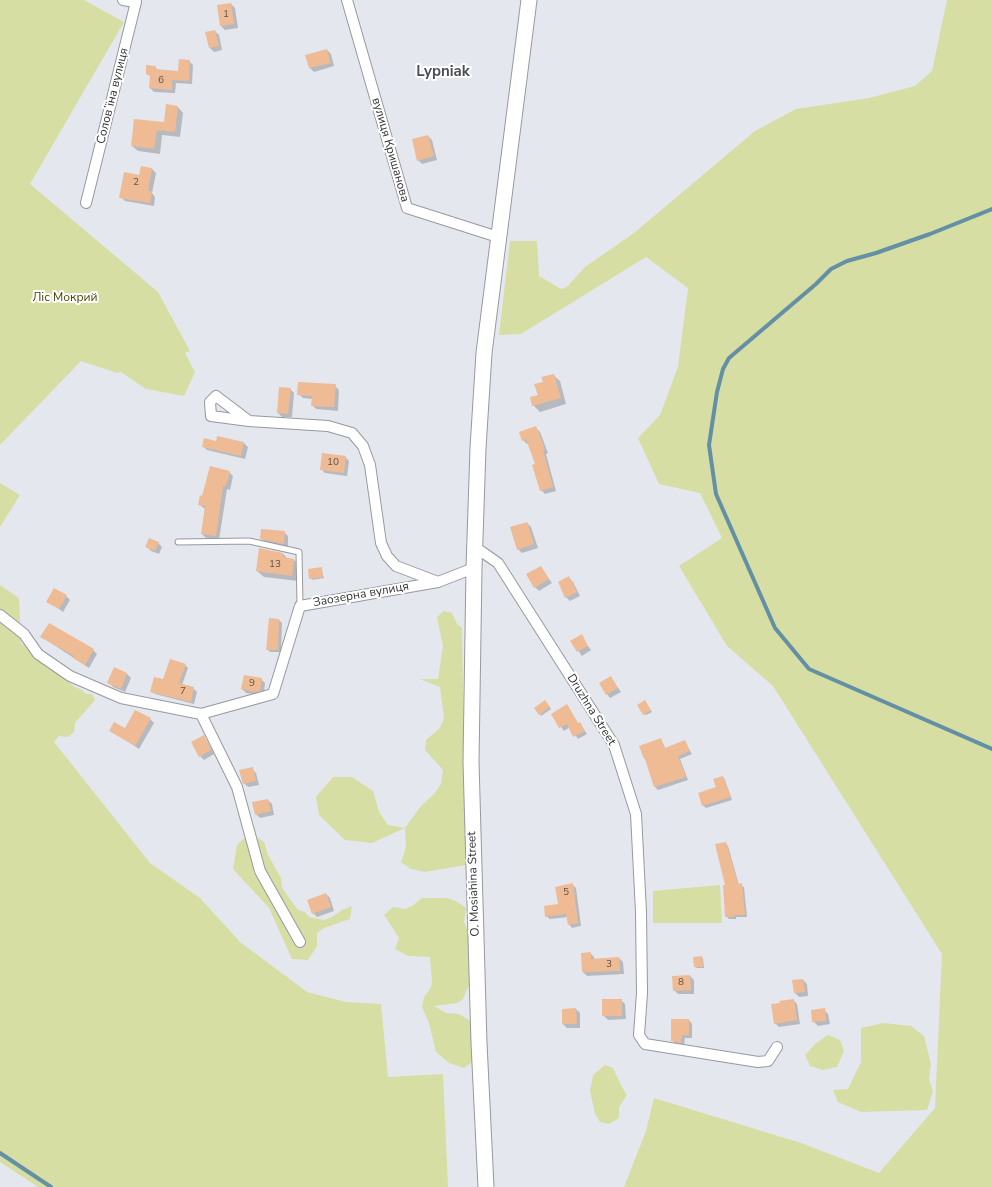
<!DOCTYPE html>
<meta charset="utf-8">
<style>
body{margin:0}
canvas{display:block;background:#e4e7ee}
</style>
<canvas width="992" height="1187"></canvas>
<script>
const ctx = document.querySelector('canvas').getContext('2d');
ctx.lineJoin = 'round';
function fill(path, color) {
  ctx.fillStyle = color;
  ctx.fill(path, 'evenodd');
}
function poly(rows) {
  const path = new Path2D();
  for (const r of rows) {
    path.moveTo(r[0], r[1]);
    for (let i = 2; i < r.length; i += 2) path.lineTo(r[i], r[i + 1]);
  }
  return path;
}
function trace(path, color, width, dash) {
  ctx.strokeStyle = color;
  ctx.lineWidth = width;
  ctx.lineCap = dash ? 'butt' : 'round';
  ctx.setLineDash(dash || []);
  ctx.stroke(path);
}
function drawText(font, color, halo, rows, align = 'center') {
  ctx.font = font + ' "Nunito Sans",sans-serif';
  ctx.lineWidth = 4;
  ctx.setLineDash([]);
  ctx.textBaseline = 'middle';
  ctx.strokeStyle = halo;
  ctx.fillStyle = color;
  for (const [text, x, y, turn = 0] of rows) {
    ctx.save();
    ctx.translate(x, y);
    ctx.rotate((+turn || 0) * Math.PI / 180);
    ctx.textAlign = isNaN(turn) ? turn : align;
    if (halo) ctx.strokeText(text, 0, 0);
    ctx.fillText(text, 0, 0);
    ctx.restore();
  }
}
const green = poly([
 [0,0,84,0,124,22,30,184,158,292,190,351,185,353,195,372,184,396,146,389,121,372,117,373,81,361,0,445],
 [947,0,992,0,992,1187,624,1187,646,1131,654,1098,801,1143,879,1173,935,1108,942,954,773,686,727,646,679,566,722,538,700,493,659,484,638,438,660,415,678,367,688,288,646,257,521,334,499,335,510,241,537,241,539,276,561,289,567,287,585,267,634,233,755,131,796,109,869,98,915,86,932,71],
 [0,483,20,495,0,527],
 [0,585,19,598,21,643,75,687,80,689,87,694,92,694,95,700,75,723,74,732,68,737,59,736,54,742,150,863,200,898,240,942,307,992,346,1002,381,1004,388,1077,443,1074,448,1187,38,1187,0,1162],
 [444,611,452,613,457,624,462,628,466,865,425,872,411,869,401,862,406,847,405,828,372,843,345,840,319,815,316,797,333,777,352,777,373,791,379,812,388,825,405,828,421,806,435,793,441,784,443,770,425,750,426,740,440,728,444,718,440,687,420,679,438,679,443,646,437,617],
 [250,833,264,842,268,855,281,878,282,888,298,910,305,912,309,917,324,920,332,917,342,910,352,906,350,919,324,928,317,933,317,946,308,960,292,959,269,908,233,869,237,845],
 [720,885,722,923,653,923,653,891],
 [422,898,447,898,456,901,466,908,464,922,470,936,469,985,463,999,458,1003,434,1006,446,1013,459,1014,469,1020,474,1030,475,1060,464,1068,449,1063,436,1052,429,1023,422,1007,424,997,430,989,432,982,430,957,408,956,395,949,399,938,384,915,393,907,405,909,412,906],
 [883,1023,911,1026,924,1036,931,1064,929,1079,933,1091,927,1110,861,1112,838,1102,833,1090,848,1089,861,1062,861,1028],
 [828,1035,840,1040,844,1051,837,1067,823,1070,810,1066,805,1055,815,1044],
 [605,1065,613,1068,623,1089,627,1095,619,1107,619,1118,609,1124,600,1122,595,1114,590,1091,593,1075]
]);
const shadow = poly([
 [231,4,235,8,238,28,225,30,221,26],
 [215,31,219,35,222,50,214,52,210,48],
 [327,50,331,54,334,66,314,72,310,68],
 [189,61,193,65,192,84,176,83,175,93,154,92,150,88,151,77,147,74,155,67,159,71,179,72],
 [178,107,183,113,180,137,162,135,160,154,138,151,132,146,165,124],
 [428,136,432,140,437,160,422,164,418,160],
 [142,167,152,169,156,173,152,193,155,197,154,206,125,201,121,197,140,177],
 [553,375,560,381,566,404,540,412,534,406,531,398,539,396,544,383],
 [335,386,339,390,338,411,316,409,312,405,313,399,303,398,299,394],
 [290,389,294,393,292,417,282,417,278,413],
 [536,428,540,432,548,453,546,454,556,491,545,494,541,490,536,465,529,443,527,444,523,440],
 [217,443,244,443,248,447,245,459,207,450,203,446],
 [345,457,349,461,347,476,325,473,321,469],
 [229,472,233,476,230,490,227,489,219,540,206,538,202,534,205,509,200,505,202,497],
 [527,523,531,527,538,548,522,553,518,549],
 [284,532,288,536,288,547,266,543,261,538],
 [158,543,162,547,159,554,151,551,147,547],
 [283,554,288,559,294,560,300,566,298,581,264,577,257,571],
 [541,567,552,583,539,591,535,587],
 [321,569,324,578,312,580,311,578],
 [569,578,573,582,580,596,570,601,566,597],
 [66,596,70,600,63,612,48,601],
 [279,620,282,623,281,652,270,652,267,649],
 [581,636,591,650,582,656,572,641],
 [42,637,93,650,97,654,89,668],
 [185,665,188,668,182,685,194,689,197,692,194,704,155,694,152,692],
 [115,669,127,674,131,678,125,692,113,687,109,683],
 [611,678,621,692,610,698,607,694],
 [261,679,265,683,264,694,260,695,246,693,242,689],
 [547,703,551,709,541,716,540,714],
 [646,703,652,712,646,715,644,714],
 [552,714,580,724,587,734,578,739,570,727,564,731],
 [150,719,154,723,139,749,110,730,126,730],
 [203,737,207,741,214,754,204,760,200,756],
 [660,739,666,749,684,741,692,754,680,759,688,780,658,790,655,787],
 [252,769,256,773,259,785,248,787,244,783],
 [723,777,725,780,732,800,706,808,703,805,718,788],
 [268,800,272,804,274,815,260,818,256,814],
 [725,843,728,846,739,885,744,887,747,917,736,917,736,919,729,919,727,917],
 [573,885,576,888,581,926,572,928,569,924,568,917,550,919,546,916,559,905],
 [326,894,330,898,334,911,317,917,313,913],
 [590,953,594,957,594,960,619,958,623,962,624,974,587,976,583,972],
 [702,957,703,959,704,968,697,968,695,967],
 [690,976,694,980,694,994,678,994,674,990],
 [803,980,807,984,808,996,799,997,795,993],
 [621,1000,625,1004,626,1019,608,1020,604,1016],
 [793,1000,797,1004,800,1024,779,1027,775,1023],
 [576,1009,580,1013,580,1028,567,1028,563,1024],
 [824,1010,828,1014,830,1024,818,1026,814,1022],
 [689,1020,692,1024,692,1038,685,1038,684,1046,676,1044,673,1041]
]);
const stream = poly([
 [992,209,930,234,876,253,847,261,831,269,816,284,729,358,723,369,717,392,709,445,716,494,775,628,809,669,992,749],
 [0,1153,51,1187]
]);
const building = poly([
 [231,3,234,24,220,26,217,5],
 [215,30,219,46,209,48,205,32],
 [327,49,331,63,309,68,305,55],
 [179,59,190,60,189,81,172,80,172,90,149,88,150,75,146,74,146,65,156,66,155,69,178,71],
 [166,104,178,106,175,132,157,130,154,149,131,146,134,119,164,122],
 [428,135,434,156,417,161,412,139],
 [141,166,152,168,148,191,152,191,150,203,119,198,124,172,139,175],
 [554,374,561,398,532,406,530,397,538,395,534,384,543,382,541,377],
 [298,382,336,384,334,407,311,406,312,396,297,395],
 [279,387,291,388,288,414,277,413],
 [536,426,545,449,543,450,553,487,540,491,532,465,535,464,526,439,522,441,519,432],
 [217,436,244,442,241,456,202,447,204,438,216,441],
 [322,453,346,456,344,473,320,470],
 [210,466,230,471,226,486,223,486,216,536,201,534,205,506,198,505,200,495,202,496],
 [527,522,534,544,517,550,510,527],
 [261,529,285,531,284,544,260,539],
 [149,538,159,542,155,551,145,547],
 [259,548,283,553,283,557,294,559,292,576,256,571],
 [541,566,549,579,534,588,526,574],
 [322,567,323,577,309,579,308,569],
 [569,576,577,592,565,598,558,582],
 [54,588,67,595,59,609,46,602],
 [269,618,279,619,278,650,266,650],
 [49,623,94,649,85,665,73,658,74,656,40,637],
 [582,634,588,646,577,652,570,641],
 [170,659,186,664,179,683,194,687,191,702,150,692,154,677,163,679],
 [114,667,127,673,121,689,107,683],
 [244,675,262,678,260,691,255,692,241,689],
 [611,676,618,688,606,695,599,683],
 [545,700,550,707,539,715,534,708],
 [645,700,651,710,643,715,637,705],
 [567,704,578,723,580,722,585,731,573,737,567,724,559,728,551,714],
 [135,710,151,718,135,746,109,731,114,722,125,728],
 [204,735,211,750,199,757,191,742],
 [661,738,665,748,685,740,690,751,678,756,686,777,654,787,645,759,644,759,639,746],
 [253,767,256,781,243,784,239,770],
 [723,776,731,797,702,806,698,793,716,787,713,779],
 [268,799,271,811,255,815,252,802],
 [726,842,738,884,742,883,745,915,734,915,734,917,725,917,723,885,725,885,715,844],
 [573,883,578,923,568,925,566,914,545,917,544,906,558,904,555,887],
 [326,893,331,907,312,914,307,900],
 [591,952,591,959,619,957,620,971,582,972,581,953],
 [702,956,703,967,694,967,693,957],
 [690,975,691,990,673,991,672,976],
 [803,979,805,992,794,993,792,980],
 [602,999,622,999,622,1016,602,1016],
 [794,999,797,1020,774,1024,771,1004,780,1003,779,1001],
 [576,1008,577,1024,562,1024,562,1009],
 [825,1008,826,1021,812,1022,811,1010],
 [671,1019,689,1019,689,1035,682,1035,681,1043,671,1041]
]);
const lane = poly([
 [178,542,249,541,299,552,300,606]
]);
const street = poly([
 [123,0,136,2],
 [347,0,407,208,498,237],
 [86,203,136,2],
 [249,421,216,396,210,402,211,416,249,421,328,426,352,433,363,446,370,465,381,543,387,556,396,566,438,582,474,568],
 [475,547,498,563,614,745,636,814,641,912,642,993,639,1035,645,1044,758,1062,768,1061,777,1047],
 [0,615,24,634,38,654,70,676,121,698,201,714,273,694,300,606,438,582],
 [201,714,237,787,260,871,300,942]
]);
const secondary = poly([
 [486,1187,479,1043,471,762,474,568,478,448,484,353,529,0]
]);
const numberNames = [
 ["1",226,15],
 ["6",161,81],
 ["2",136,183],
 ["10",333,463],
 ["13",275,565],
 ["9",252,684],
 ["7",183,692],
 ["5",566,893],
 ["3",609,965],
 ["8",681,983]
];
const streetNames = [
 ["Соловʼїна вулиця",113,96,-76],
 ["вулиця Кришанова",390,150,74],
 ["Заозерна вулиця",361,595,-10],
 ["Druzhna Street",591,710,58],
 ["O. Mosiahina Street",474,884,-92]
];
const parkNames = [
 ["Ліс Мокрий",65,298]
];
const quarterNames = [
 ["Lypniak",443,72]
];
fill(green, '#d7dea3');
fill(shadow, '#0003');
trace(stream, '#6390a5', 4);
fill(building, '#eebb95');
trace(lane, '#9699a0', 7);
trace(street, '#9699a0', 12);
trace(secondary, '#9699a0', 17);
trace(lane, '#fff', 5);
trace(street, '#fff', 10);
trace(secondary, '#fff', 15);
drawText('10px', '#60544c', null, numberNames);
drawText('12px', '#303134', '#fff', streetNames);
drawText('12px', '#424600', '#fff', parkNames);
drawText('bold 15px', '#4b4e54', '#fff', quarterNames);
</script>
